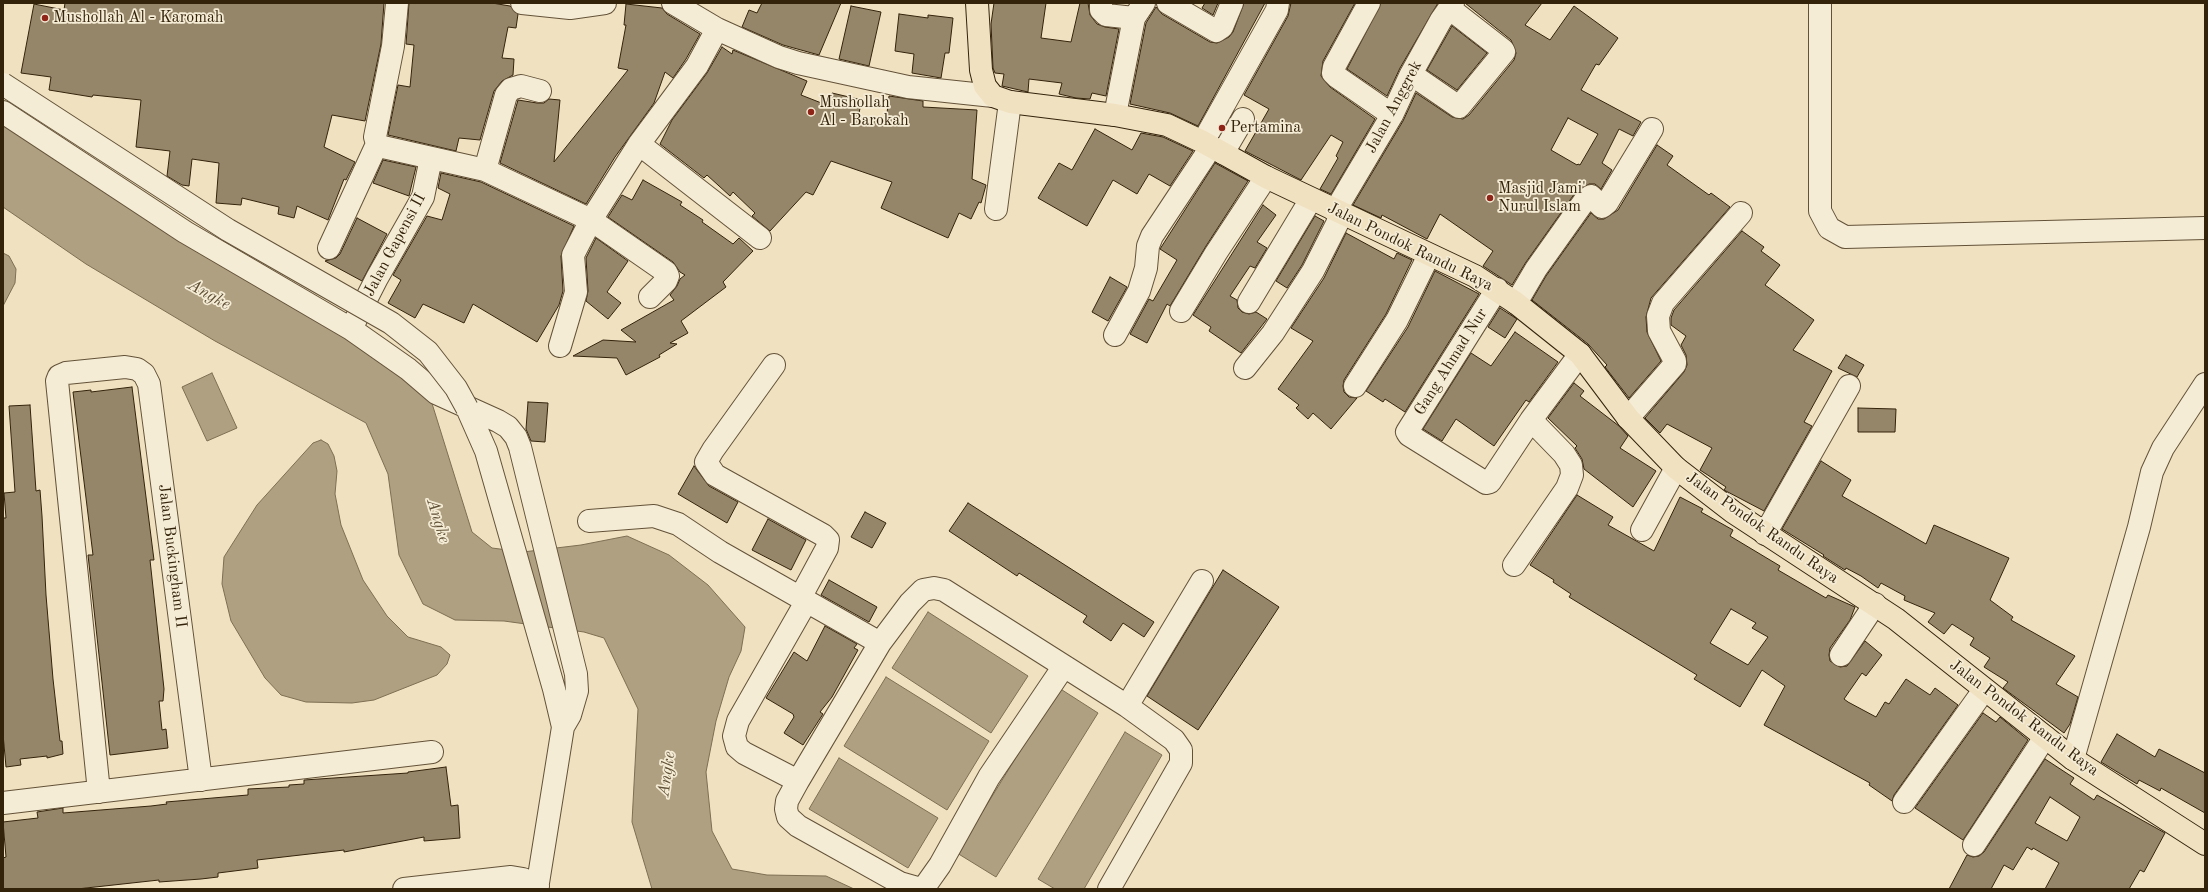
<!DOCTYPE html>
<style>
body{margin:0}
#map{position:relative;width:2208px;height:892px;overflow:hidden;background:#f0e1c0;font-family:"Old Standard TT",serif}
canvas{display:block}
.frame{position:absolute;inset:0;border:4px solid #34230b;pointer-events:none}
</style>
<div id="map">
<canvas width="2208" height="892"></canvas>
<div class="frame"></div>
</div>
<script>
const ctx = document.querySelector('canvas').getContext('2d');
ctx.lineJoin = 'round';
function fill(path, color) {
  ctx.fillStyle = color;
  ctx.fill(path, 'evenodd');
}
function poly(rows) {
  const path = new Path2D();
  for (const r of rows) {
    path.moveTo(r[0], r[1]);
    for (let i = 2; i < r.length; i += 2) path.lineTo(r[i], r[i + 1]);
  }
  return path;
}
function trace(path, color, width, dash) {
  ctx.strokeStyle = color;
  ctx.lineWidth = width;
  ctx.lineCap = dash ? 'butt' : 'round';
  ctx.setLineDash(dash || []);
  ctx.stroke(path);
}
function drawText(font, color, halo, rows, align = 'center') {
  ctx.font = font + ' "Old Standard TT",serif';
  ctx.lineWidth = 3.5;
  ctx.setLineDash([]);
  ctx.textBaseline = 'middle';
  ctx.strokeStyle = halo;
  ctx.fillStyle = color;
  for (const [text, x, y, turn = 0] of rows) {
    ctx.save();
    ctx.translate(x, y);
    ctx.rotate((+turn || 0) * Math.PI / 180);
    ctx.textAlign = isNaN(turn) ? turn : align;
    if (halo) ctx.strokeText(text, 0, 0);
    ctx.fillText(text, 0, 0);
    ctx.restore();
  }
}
const water = poly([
 [3,120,347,332,430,397,472,532,492,548,523,552,581,545,627,536,669,555,708,585,745,627,741,651,729,677,716,721,706,772,712,831,732,869,767,875,826,876,854,889,652,889,632,822,638,709,604,638,584,632,504,621,455,620,423,604,399,555,388,474,366,423,215,341,163,310,86,264,3,207,3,120],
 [3,253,9,256,16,269,15,283,3,306,3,253],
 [212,373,237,428,207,441,182,387,212,373],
 [321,440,328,444,334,456,337,471,335,494,341,525,363,580,387,616,408,637,441,647,450,655,447,664,437,675,374,700,352,703,306,702,281,695,265,678,231,621,222,584,224,557,257,505,313,443,321,440],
 [928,612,1028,676,991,733,892,668,928,612],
 [886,677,989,741,947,810,844,746,886,677],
 [1059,688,1098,713,996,877,957,853,1059,688],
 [1125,732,1162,755,1084,889,1055,889,1038,879,1125,732],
 [839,758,938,818,908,868,809,809,839,758]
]);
const building = poly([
 [65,3,384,3,381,44,365,121,332,115,324,147,355,162,346,180,344,179,328,220,297,206,294,218,278,214,279,207,242,198,241,205,216,203,219,163,192,159,189,186,182,185,167,176,170,151,136,147,141,100,93,95,92,97,49,90,51,77,21,73,34,4,64,10,65,3],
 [409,3,492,3,510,6,518,14,516,28,508,27,502,58,514,59,513,75,502,81,494,91,480,140,459,138,456,151,388,135,398,85,410,87,414,45,406,44,409,3],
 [762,3,841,3,819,55,783,45,742,27,749,10,757,13,762,3],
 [994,3,1046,3,1041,38,1071,42,1080,3,1088,3,1090,15,1097,24,1105,27,1119,29,1106,96,1092,93,1090,99,1076,98,1059,94,1062,83,1029,79,1028,92,1002,86,1004,74,995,73,993,68,991,24,994,3],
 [1205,3,1218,3,1213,15,1202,8,1205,3],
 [1244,3,1265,3,1198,126,1170,113,1130,104,1146,23,1156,7,1162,14,1210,42,1217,43,1229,37,1233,32,1244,3],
 [1291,3,1355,3,1323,61,1321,76,1330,87,1375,119,1331,194,1320,189,1338,158,1336,156,1343,142,1331,135,1301,180,1245,151,1269,109,1244,95,1288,16,1291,3],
 [1381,3,1438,3,1400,68,1387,96,1347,69,1381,3],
 [1465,3,1542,3,1525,25,1550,40,1574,6,1618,38,1599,65,1596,64,1581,90,1641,122,1633,136,1619,129,1602,163,1612,170,1601,189,1595,184,1589,184,1575,193,1526,262,1512,285,1483,266,1493,251,1440,214,1427,239,1382,215,1381,218,1353,205,1403,121,1416,93,1452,117,1463,119,1469,115,1514,60,1516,53,1511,40,1465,3],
 [1568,118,1598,134,1580,165,1578,164,1577,165,1551,150,1568,118],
 [626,4,662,8,667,14,700,34,686,59,673,78,665,72,654,103,615,157,586,204,500,163,518,100,537,103,544,103,549,99,560,100,554,162,628,70,618,68,626,25,624,25,626,4],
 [851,6,881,12,869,66,839,59,851,6],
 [899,14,928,18,928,15,953,18,949,53,945,53,941,78,912,73,914,54,895,51,899,14],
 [1452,26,1487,53,1457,90,1427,70,1452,26],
 [722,47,732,54,733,50,807,81,801,95,829,106,832,93,862,100,858,117,886,122,889,96,923,101,923,107,977,110,972,179,986,185,981,203,979,202,971,219,959,213,948,238,881,208,892,182,831,161,813,195,806,192,770,231,752,216,755,213,733,192,730,196,707,175,704,178,660,144,672,120,707,73,722,47],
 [1095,129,1132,150,1141,133,1163,137,1193,151,1170,186,1149,174,1137,194,1113,180,1087,226,1038,198,1059,163,1072,170,1095,129],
 [1657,145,1673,156,1667,165,1709,195,1711,193,1730,207,1651,298,1646,317,1647,332,1661,361,1629,398,1605,367,1607,365,1588,344,1532,300,1546,276,1591,213,1598,219,1604,219,1618,210,1657,145],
 [383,160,416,167,409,196,373,183,383,160],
 [1215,163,1248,181,1206,246,1170,306,1167,304,1147,343,1130,334,1149,299,1153,301,1177,260,1160,249,1215,163],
 [441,173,481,182,574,226,561,256,563,291,559,305,537,342,473,304,464,323,423,304,415,318,388,303,401,280,393,275,427,216,442,220,450,194,438,188,441,173],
 [643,180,682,202,680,205,703,220,702,222,733,244,739,238,753,251,723,282,726,287,681,321,688,333,670,343,677,344,659,355,660,357,626,375,617,358,573,356,603,340,636,342,621,330,674,300,670,295,677,286,680,279,685,275,680,272,673,262,608,217,622,195,632,200,643,180],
 [1263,205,1276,215,1257,242,1267,248,1255,268,1250,266,1230,296,1237,300,1238,308,1242,312,1249,314,1256,312,1267,319,1241,353,1209,331,1211,327,1193,315,1263,205],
 [1315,216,1324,221,1302,265,1287,288,1276,281,1315,216],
 [357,218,387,234,362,281,325,261,336,258,340,254,357,218],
 [1742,231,1764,247,1761,251,1780,265,1765,285,1814,320,1793,350,1832,371,1804,422,1812,426,1764,511,1724,490,1726,487,1700,470,1712,448,1667,424,1660,433,1645,418,1684,372,1687,365,1686,355,1681,345,1686,336,1671,325,1671,318,1674,310,1742,231],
 [1346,233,1394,259,1397,253,1412,260,1386,314,1344,380,1343,386,1344,392,1349,397,1357,398,1331,429,1313,413,1308,419,1296,408,1299,405,1278,389,1313,341,1291,328,1324,278,1346,233],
 [596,238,628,261,607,292,621,303,608,319,586,301,588,291,586,258,596,238],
 [1435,271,1479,294,1405,412,1385,399,1383,402,1366,391,1408,327,1435,271],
 [1110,277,1127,287,1108,321,1092,312,1110,277],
 [1500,308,1517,319,1505,338,1488,327,1500,308],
 [1515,332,1558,362,1529,402,1526,400,1494,446,1456,419,1442,441,1423,429,1471,353,1491,366,1515,332],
 [1846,355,1864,365,1857,377,1838,368,1846,355],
 [1574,383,1584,391,1580,396,1619,426,1628,436,1620,448,1656,471,1633,507,1584,469,1582,459,1575,448,1577,446,1548,418,1574,383],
 [132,387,154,560,150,560,164,689,163,701,159,701,162,730,166,729,168,748,110,755,88,555,93,555,73,392,91,390,91,392,132,387],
 [528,402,548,403,545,442,531,441,526,429,528,402],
 [30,405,36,491,40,490,42,516,46,595,53,679,60,741,62,741,63,754,47,758,47,756,20,759,21,765,6,767,3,734,3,518,6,518,4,493,15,492,9,406,30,405],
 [1858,408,1896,409,1895,432,1858,432,1858,408],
 [1821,461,1851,480,1842,496,1926,544,1934,525,2009,558,1990,600,2013,617,2011,620,2075,656,2056,684,2078,697,2070,724,2064,733,2003,688,2008,682,1984,667,1990,658,1970,645,1974,638,1952,624,1944,634,1928,622,1935,613,1904,600,1905,596,1881,583,1878,588,1861,576,1846,568,1845,570,1823,556,1824,555,1782,529,1821,461],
 [694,466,709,486,738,502,727,523,678,494,694,466],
 [1577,495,1613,517,1608,525,1654,551,1680,497,1703,509,1701,512,1733,530,1730,536,1780,566,1778,570,1826,598,1828,595,1855,607,1850,620,1830,648,1829,655,1830,661,1840,667,1847,666,1865,641,1882,655,1866,676,1862,673,1844,699,1848,702,1876,717,1885,702,1889,704,1906,679,1930,695,1935,688,1958,705,1894,795,1892,801,1869,785,1870,783,1764,725,1785,686,1762,670,1740,707,1694,679,1697,675,1569,597,1571,594,1553,582,1554,580,1530,565,1577,495],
 [1731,609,1756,623,1752,628,1768,637,1748,665,1710,643,1731,609],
 [968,503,1154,622,1144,637,1123,623,1111,641,1083,622,1087,616,1019,573,1017,576,949,531,968,503],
 [865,512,886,523,872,548,851,537,865,512],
 [768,519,806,540,791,570,752,550,768,519],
 [1223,570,1279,607,1198,730,1147,696,1223,570],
 [829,580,877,607,869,622,821,595,829,580],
 [825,626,857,644,854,648,858,650,832,697,820,712,823,714,803,745,784,733,794,717,793,714,766,698,794,652,807,661,825,626],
 [1983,713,1996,722,2000,717,2028,740,1963,840,1915,808,1983,713],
 [2117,734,2155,757,2159,749,2205,773,2205,813,2161,788,2160,791,2139,780,2137,784,2101,762,2117,734],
 [2045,759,2074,778,2070,784,2094,800,2097,795,2165,833,2144,872,2140,870,2129,889,2045,889,2059,863,2033,848,2032,850,2027,847,2013,870,2004,865,1991,889,1949,889,1967,855,1973,857,1979,856,1984,852,2045,759],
 [2050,797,2080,817,2067,841,2035,823,2050,797],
 [446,767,451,806,458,805,460,838,424,841,424,837,344,852,344,850,257,860,258,868,218,873,218,877,201,879,159,882,159,880,77,889,3,889,3,858,6,857,3,822,38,818,37,812,63,808,63,813,151,806,167,804,166,802,248,795,248,789,289,787,289,785,304,784,304,780,408,773,408,772,446,767]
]);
const minor = poly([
 [522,3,570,8,605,3],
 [673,3,717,29,779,57,798,63,908,87,993,96],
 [1101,3,1101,10,1106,15,1134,18,1144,3],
 [1168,3,1216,31,1222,27,1232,3],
 [1369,3,1334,67,1333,73,1337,77,1392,115],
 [1820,3,1820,211,1829,228,1845,237,2205,228],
 [1411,74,1459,107,1504,52,1503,50,1449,8],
 [3,112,185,232,351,329,408,369,436,393,498,421,508,427,516,437,520,447,576,674,577,691,570,715,563,727,537,889],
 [1115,115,1134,18],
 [1203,142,1277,10,1278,3],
 [377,144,383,147,485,170,591,220,666,272,668,276,666,281,650,297],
 [639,144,760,238],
 [1223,153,1243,119],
 [485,170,506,95,511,89,521,86,540,91],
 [996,209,1010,102],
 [1335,211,1392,115,1411,74,1441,20,1453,3],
 [329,248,377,144,375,137,393,46,397,3],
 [1497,289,1407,432,1409,435,1486,483,1490,482,1531,420],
 [1249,302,1311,199],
 [1516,303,1536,269,1585,200,1591,196,1602,207,1607,203,1652,129],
 [1181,311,1216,253,1266,177],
 [354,323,377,278,423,197,431,158],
 [1115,335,1139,291,1146,268,1148,246,1152,236,1211,147],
 [560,346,576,292,573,255,591,220,639,144,697,66,717,29],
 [774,365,713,450,706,462,715,475,823,535,828,540,827,548,800,598],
 [1245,368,1273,333,1313,271,1342,214],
 [1355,386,1397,320,1429,255],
 [467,408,486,451,554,689,563,727],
 [1628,418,1675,364,1675,361,1659,331,1658,316,1663,303,1741,213],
 [589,521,654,516,678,524,720,552,880,643,910,603,923,590,934,588,944,590,1127,706,1202,581],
 [1642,530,1676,468],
 [1765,534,1849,386],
 [1514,565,1567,488,1572,475,1571,465,1564,454,1531,420,1580,354],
 [880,643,798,781,787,801,786,809,788,817,798,826,900,883,921,889],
 [1841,655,1875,604],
 [2073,759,2139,527,2152,472,2163,448,2205,384],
 [798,781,744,753,737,747,734,736,738,721,806,602],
 [99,792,57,381,59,376,66,373,125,367,137,369,144,374,149,384,201,780],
 [1904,802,1984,690],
 [3,803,432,752],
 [1974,845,2045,737],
 [404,889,511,877,523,879,538,886],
 [923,889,940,865,989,777,1064,666],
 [1109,889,1181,763,1181,750,1174,740,1127,706]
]);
const major = poly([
 [977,3,981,70,985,86,993,96,1010,102,1115,115,1167,125,1203,142,1266,177,1475,276,1516,303,1580,354,1628,418,1676,468,1733,512,1896,619,2073,759,2205,844]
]);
const minorBridge = poly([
 [3,84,228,230,391,323,428,352,456,388,467,408]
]);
const markers = [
 [45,18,4,"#8f2418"],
 [811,112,4,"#8f2418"],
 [1222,128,4,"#8f2418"],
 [1490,198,4,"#8f2418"]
];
const poiNames = [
 ["Mushollah Al - Karomah",53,18],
 ["Mushollah",819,103],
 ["Al - Barokah",819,121],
 ["Pertamina",1230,128],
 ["Masjid Jami'",1498,189],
 ["Nurul Islam",1498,207]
];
const streetNames = [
 ["Jalan Anggrek",1394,107,-62],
 ["Jalan Gapensi II",395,245,-62],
 ["Jalan Pondok Randu Raya",1410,247,26],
 ["Gang Ahmad Nur",1451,362,-58],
 ["Jalan Pondok Randu Raya",1762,528,35],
 ["Jalan Buckingham II",172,556,83],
 ["Jalan Pondok Randu Raya",2024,718,37]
];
const waterNames = [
 ["Angke",209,295,29],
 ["Angke",438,521,73],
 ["Angke",667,774,-82]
];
fill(water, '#b0a082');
trace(water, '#7e6e52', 1);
fill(building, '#968669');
trace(building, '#34230b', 1);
trace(minor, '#635238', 24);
trace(major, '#34230b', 24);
trace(minor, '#f5ecd6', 22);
trace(major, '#f0e1c0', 22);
trace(minorBridge, '#635238', 24, []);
trace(minorBridge, '#f5ecd6', 22);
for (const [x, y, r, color] of markers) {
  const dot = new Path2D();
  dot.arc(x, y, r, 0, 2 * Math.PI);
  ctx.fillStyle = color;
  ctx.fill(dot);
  trace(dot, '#f5ecd6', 1.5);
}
drawText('16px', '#34230b', '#f5ecd6', poiNames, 'left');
drawText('16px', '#34230b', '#f5ecd6', streetNames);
drawText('italic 17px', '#5f4f35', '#f5ecd6', waterNames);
</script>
